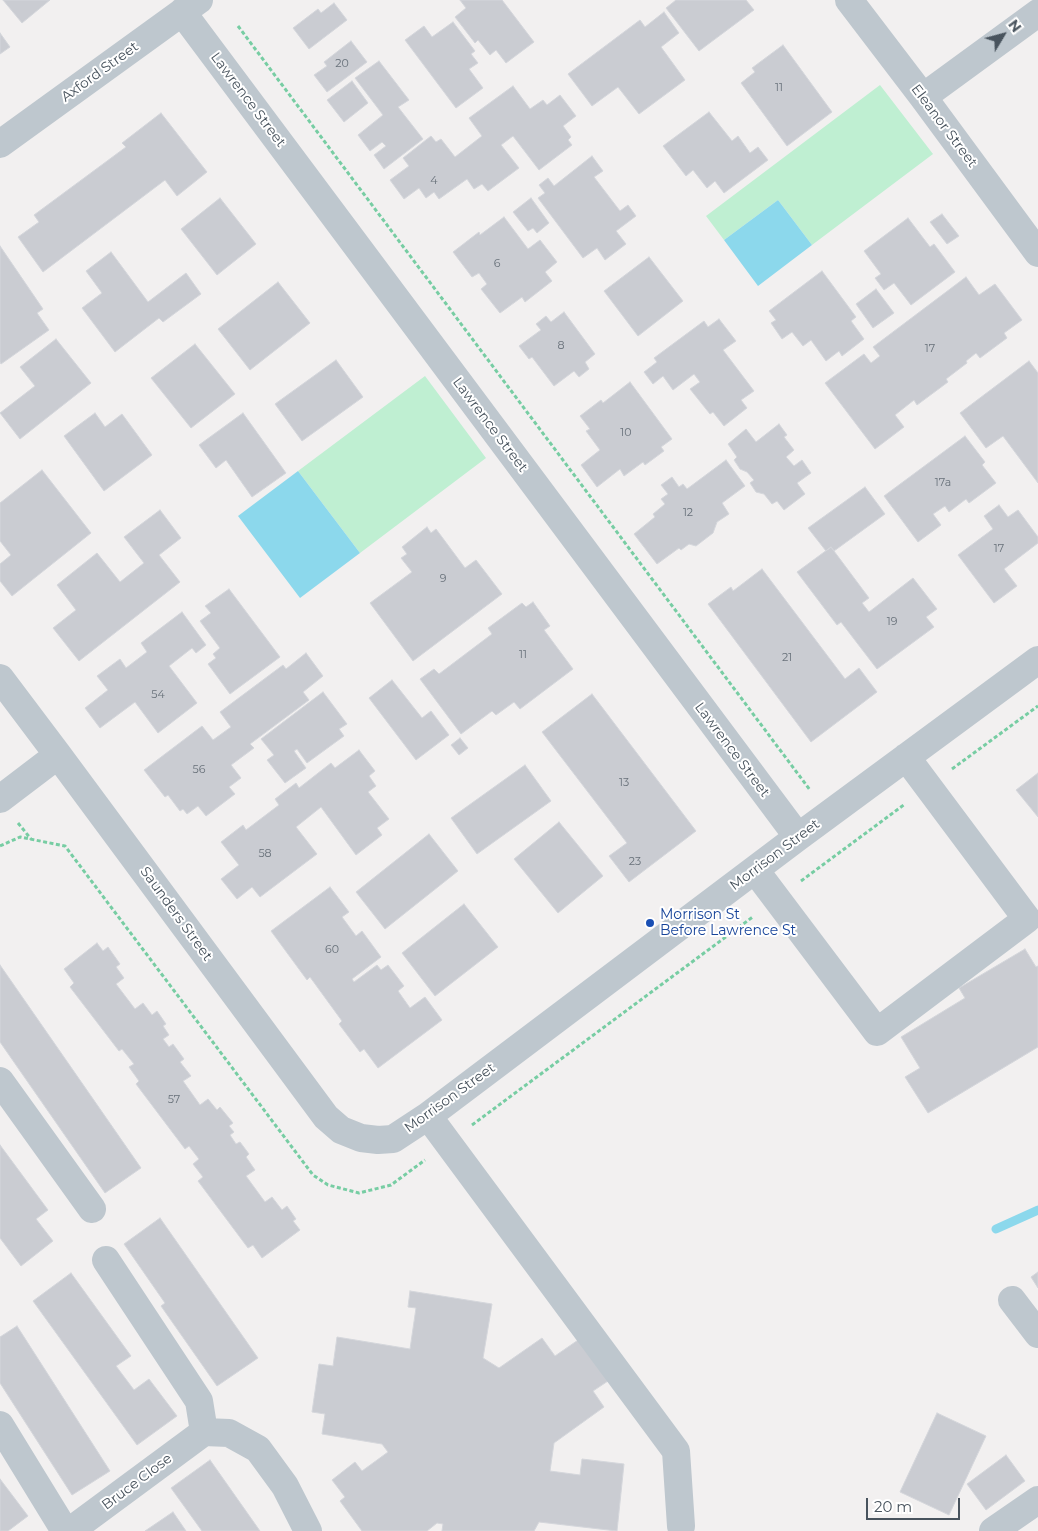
<!DOCTYPE html>
<style>
body{margin:0}
#map{position:relative;width:1038px;height:1531px;overflow:hidden;background:#f2f0f0;font-family:Montserrat,sans-serif}
canvas{display:block}
.north{position:absolute;left:978px;top:10px;width:50px;height:50px;-webkit-text-stroke:4px #fff;paint-order:stroke;rotate:53deg;font-size:14px;font-weight:700;line-height:20px;text-align:center;color:#48535d}
.north::after{content:'';display:block;margin:auto;width:18px;height:22px;background:#48535d;clip-path:polygon(50% 0,100% 100%,50% 72%,0 100%)}
.scale{position:absolute;left:866px;top:1498px;width:94px;height:22px;box-sizing:border-box;border:2px solid #48535d;border-top:0;padding-left:6px;font-size:15px;line-height:18px;white-space:nowrap;color:#48535d;-webkit-text-stroke:4px #fff;paint-order:stroke}
</style>
<div id="map">
<canvas width="1038" height="1531"></canvas>
<div class="north">N</div>
<div class="scale">20 m</div>
</div>
<script>
const ctx = document.querySelector('canvas').getContext('2d');
ctx.lineJoin = 'round';
function fill(path, color) {
  ctx.fillStyle = color;
  ctx.fill(path, 'evenodd');
}
function poly(rows) {
  const path = new Path2D();
  for (const r of rows) {
    path.moveTo(r[0], r[1]);
    for (let i = 2; i < r.length; i += 2) path.lineTo(r[i], r[i + 1]);
  }
  return path;
}
function trace(path, color, width, dash) {
  ctx.strokeStyle = color;
  ctx.lineWidth = width;
  ctx.lineCap = dash ? 'butt' : 'round';
  ctx.setLineDash(dash || []);
  ctx.stroke(path);
}
function drawText(font, color, halo, rows, align = 'center') {
  ctx.font = font + ' Montserrat,sans-serif';
  ctx.lineWidth = 4;
  ctx.setLineDash([]);
  ctx.textBaseline = 'middle';
  ctx.strokeStyle = halo;
  ctx.fillStyle = color;
  for (const [text, x, y, turn = 0] of rows) {
    ctx.save();
    ctx.translate(x, y);
    ctx.rotate((+turn || 0) * Math.PI / 180);
    ctx.textAlign = isNaN(turn) ? turn : align;
    if (halo) ctx.strokeText(text, 0, 0);
    ctx.fillText(text, 0, 0);
    ctx.restore();
  }
}
const green = poly([
 [880,85,933,154,812,245,778,200,724,240,706,216],
 [425,376,486,458,360,553,298,471]
]);
const water = poly([
 [778,200,812,245,758,286,724,240],
 [298,471,360,553,300,598,238,516]
]);
const stream = poly([
 [996,1229,1038,1210]
]);
const building = poly([
 [3,0,50,0,22,23,3,0],
 [460,0,502,0,534,42,506,63,496,50,490,55,478,40,475,43,455,17,466,8,460,0],
 [676,0,746,0,754,10,699,51,666,8,676,0],
 [334,3,347,20,309,49,293,28,318,9,321,13,334,3],
 [664,12,679,33,661,47,685,80,639,114,618,87,592,106,568,74,640,20,645,27,664,12],
 [453,22,475,51,471,54,478,63,469,69,483,88,456,108,405,40,424,26,432,37,453,22],
 [0,33,10,47,0,54,0,33],
 [351,41,367,62,327,92,314,75,327,66,324,62,351,41],
 [783,45,832,112,787,146,741,83,755,72,752,68,783,45],
 [379,61,409,100,398,107,423,139,384,169,374,155,386,146,382,142,370,151,358,135,383,115,355,78,379,61],
 [352,81,368,103,344,122,327,100,352,81],
 [513,86,530,109,543,100,547,105,560,95,576,116,563,126,571,137,568,140,572,145,539,170,513,136,501,145,519,168,488,191,482,184,474,189,467,179,439,199,434,192,426,198,419,188,404,199,390,180,409,166,403,158,431,136,436,142,441,139,455,157,482,136,469,118,513,86],
 [709,112,732,141,738,136,750,153,758,147,768,160,724,193,715,181,707,188,693,170,686,176,663,146,709,112],
 [161,113,207,172,177,196,165,180,43,272,18,237,39,222,34,215,126,147,122,143,161,113],
 [592,156,603,171,594,177,620,211,628,205,636,216,616,231,626,244,605,260,597,248,583,258,538,198,545,193,539,185,548,178,554,186,592,156],
 [220,198,256,244,217,275,181,229,220,198],
 [531,198,549,223,537,233,533,228,528,231,513,212,531,198],
 [942,214,959,236,947,244,930,222,942,214],
 [504,217,528,249,540,240,557,262,545,272,552,281,525,302,522,297,500,313,481,289,487,284,479,273,472,277,453,252,479,232,480,235,504,217],
 [908,218,930,247,934,244,955,272,911,305,894,283,884,290,875,278,881,274,864,251,908,218],
 [0,246,43,309,37,313,49,330,1,364,0,362,0,246],
 [111,252,148,302,186,273,201,294,163,322,159,318,115,352,82,308,102,293,86,271,111,252],
 [649,257,683,301,638,336,604,291,649,257],
 [822,271,856,317,851,321,864,339,842,356,839,351,826,361,811,340,803,346,792,332,782,339,771,323,776,320,769,311,822,271],
 [966,277,979,295,995,284,1022,320,1004,333,1007,338,980,358,976,353,966,361,967,363,946,379,948,382,917,405,914,400,895,415,904,427,875,449,825,383,864,354,871,363,880,356,873,347,966,277],
 [278,282,310,323,250,370,218,329,278,282],
 [876,289,894,313,873,328,856,304,876,289],
 [564,312,595,354,585,362,589,369,579,377,574,371,554,386,532,357,529,359,519,346,541,330,536,324,546,316,551,322,564,312],
 [719,319,736,341,723,350,754,391,741,400,747,408,724,426,713,412,710,414,690,389,700,382,694,374,673,390,663,376,653,384,644,372,657,362,654,358,704,321,708,327,719,319],
 [56,339,91,383,20,439,0,413,35,386,20,367,56,339],
 [195,344,235,394,191,428,151,378,195,344],
 [336,360,363,397,302,441,275,404,336,360],
 [1029,361,1038,373,1038,483,1003,436,986,448,960,413,1029,361],
 [630,382,672,439,661,447,664,451,645,465,643,462,624,476,620,469,597,487,581,465,600,450,586,431,590,429,580,416,601,400,603,403,630,382],
 [95,413,105,427,122,414,152,455,104,491,64,436,95,413],
 [243,413,286,473,252,497,226,460,216,468,199,445,243,413],
 [779,424,787,435,784,437,794,450,786,457,794,466,802,460,811,473,797,483,805,494,784,510,777,501,772,504,764,494,756,492,750,483,754,480,747,472,740,469,734,460,737,457,728,444,746,429,756,442,779,424],
 [965,436,985,462,982,465,996,483,969,503,966,499,949,512,945,506,933,514,941,525,918,542,884,496,965,436],
 [726,460,745,486,722,503,729,514,717,522,713,533,696,546,689,544,681,550,679,548,657,564,634,534,655,517,653,514,665,504,661,499,668,494,661,485,672,477,679,487,683,484,687,489,726,460],
 [42,470,91,533,12,596,0,581,0,564,11,555,0,541,0,503,42,470],
 [865,487,885,514,834,551,831,547,826,551,808,528,865,487],
 [999,505,1008,517,1018,510,1038,537,1038,543,1004,569,1017,586,994,603,958,555,993,529,984,516,999,505],
 [160,510,181,538,159,555,180,582,79,661,53,628,76,610,57,585,97,553,120,582,144,563,124,537,160,510],
 [427,527,431,533,436,529,465,568,476,560,502,594,413,661,370,603,412,572,401,558,407,554,402,547,427,527],
 [831,547,869,598,862,603,869,612,913,578,937,609,926,617,934,627,877,669,841,622,837,625,797,572,831,547],
 [762,569,845,679,859,668,877,692,811,742,708,604,731,587,733,591,762,569],
 [229,589,280,657,230,694,208,664,216,658,213,654,220,648,200,621,211,613,205,606,229,589],
 [533,602,550,626,544,630,573,669,520,709,514,702,496,715,492,711,461,734,420,679,434,669,439,674,492,634,488,628,522,603,526,607,533,602],
 [182,612,206,645,196,653,192,648,169,666,197,703,158,733,135,702,100,728,85,708,108,690,97,676,120,659,126,668,147,652,141,643,182,612],
 [306,653,323,676,303,692,309,700,250,744,254,748,231,765,241,778,229,787,235,794,206,816,198,806,187,814,183,809,180,811,168,795,165,797,144,770,202,726,213,740,231,727,220,712,283,665,286,669,306,653],
 [392,680,422,718,431,711,449,735,416,760,369,698,392,680],
 [323,692,347,724,339,729,344,736,307,763,297,749,294,751,306,768,285,783,267,760,274,755,261,739,323,692],
 [592,694,696,831,629,882,609,856,627,843,542,732,592,694],
 [460,738,468,748,459,755,451,745,460,738],
 [359,750,375,771,369,776,376,786,368,792,389,819,377,828,382,835,356,855,321,807,296,827,317,854,260,897,252,887,237,899,221,879,239,865,221,842,243,825,246,830,279,805,275,799,296,783,299,788,331,763,335,768,359,750],
 [525,765,551,801,477,854,451,818,525,765],
 [1038,773,1038,817,1016,790,1038,773],
 [559,822,603,876,558,913,514,859,559,822],
 [429,834,458,871,385,929,356,892,429,834],
 [330,887,349,912,342,917,356,936,362,931,381,957,352,979,354,982,377,965,381,970,388,965,404,986,398,991,410,1008,425,997,442,1020,378,1068,364,1049,360,1052,339,1024,342,1021,310,977,307,980,271,931,330,887],
 [464,904,498,947,435,996,402,953,464,904],
 [97,943,103,951,108,947,120,964,116,967,124,978,116,984,135,1009,143,1003,152,1015,157,1011,166,1024,163,1026,169,1035,163,1039,169,1047,173,1044,184,1059,180,1062,191,1076,183,1081,200,1105,208,1099,217,1110,220,1107,233,1123,229,1126,234,1132,230,1135,236,1144,240,1142,249,1154,246,1157,255,1170,246,1176,265,1202,272,1197,282,1210,287,1206,296,1219,293,1221,300,1230,262,1258,253,1245,248,1248,198,1181,203,1177,193,1164,199,1159,189,1146,185,1149,136,1084,139,1081,129,1067,134,1064,122,1049,119,1051,70,987,74,983,64,969,97,943],
 [1025,949,1036,967,1038,966,1038,1047,928,1113,905,1077,920,1068,901,1037,965,998,959,988,1025,949],
 [0,965,141,1168,105,1193,0,1042,0,965],
 [0,1145,48,1210,36,1219,53,1241,21,1266,0,1238,0,1145],
 [160,1218,258,1358,217,1386,161,1306,165,1303,124,1244,160,1218],
 [1038,1272,1038,1288,1031,1277,1038,1272],
 [71,1273,131,1356,116,1366,134,1390,149,1379,177,1416,137,1445,33,1301,71,1273],
 [410,1291,492,1304,483,1358,499,1368,542,1338,555,1356,581,1338,611,1379,593,1391,604,1407,554,1443,550,1471,580,1475,582,1459,624,1464,617,1531,539,1522,534,1531,442,1531,443,1524,437,1523,427,1531,362,1531,340,1501,345,1497,332,1480,355,1462,362,1471,388,1452,382,1444,322,1434,325,1414,312,1412,319,1364,333,1366,337,1337,410,1349,416,1308,408,1307,410,1291],
 [17,1326,110,1471,72,1495,0,1383,0,1337,17,1326],
 [937,1413,986,1436,949,1515,900,1492,937,1413],
 [1006,1455,1025,1481,986,1510,967,1484,1006,1455],
 [210,1460,260,1531,202,1531,171,1488,210,1460],
 [0,1479,28,1516,8,1531,0,1531,0,1479],
 [173,1512,186,1531,145,1531,173,1512]
]);
const path = poly([
 [238,26,810,790],
 [952,769,1038,706],
 [18,823,31,839],
 [0,846,20,837,65,846,313,1175,328,1185,359,1193,391,1185,425,1160],
 [801,881,905,804],
 [472,1125,754,916]
]);
const minor = poly([
 [849,0,923,97,1038,253],
 [182,12,798,837],
 [923,97,1038,13],
 [0,144,199,0],
 [0,678,58,755,326,1117,341,1130,361,1138,378,1140,393,1139,428,1116,798,837,1038,660],
 [0,799,58,755],
 [755,870,877,1032,1027,919,906,757],
 [0,1081,92,1209],
 [428,1116,676,1451,681,1526],
 [106,1260,199,1401,204,1432],
 [1012,1300,1038,1334],
 [0,1425,65,1531],
 [204,1432,229,1433,258,1449,285,1486,308,1531],
 [70,1531,204,1432],
 [993,1531,1038,1500]
]);
const markers = [
 [650,923,5,"#1a4fb4"]
];
const numberNames = [
 ["20",342,64],
 ["11",779,88],
 ["4",434,181],
 ["6",497,264],
 ["8",561,346],
 ["17",930,349],
 ["10",626,433],
 ["17a",943,483],
 ["12",688,513],
 ["17",999,549],
 ["9",443,579],
 ["19",892,622],
 ["11",523,655],
 ["21",787,658],
 ["54",158,695],
 ["56",199,770],
 ["13",624,783],
 ["58",265,854],
 ["23",635,862],
 ["60",332,950],
 ["57",174,1100]
];
const streetNames = [
 ["Axford Street",100,72,-36],
 ["Lawrence Street",248,100,53],
 ["Eleanor Street",944,126,53],
 ["Lawrence Street",490,425,53],
 ["Lawrence Street",732,750,53],
 ["Morrison Street",775,855,-37],
 ["Saunders Street",176,914,54],
 ["Morrison Street",450,1098,-36],
 ["Bruce Close",137,1482,-37]
];
const transitNames = [
 ["Morrison St",660,915],
 ["Before Lawrence St",660,931]
];
fill(green, '#bfefd2');
fill(water, '#8cd8ec');
trace(stream, '#8cd8ec', 9);
fill(building, '#caccd2');
trace(building, '#d4d6db', 1);
trace(path, '#77cda3', 3, [4, 2.5]);
trace(minor, '#bec7ce', 28);
for (const [x, y, r, color] of markers) {
  const dot = new Path2D();
  dot.arc(x, y, r, 0, 2 * Math.PI);
  ctx.fillStyle = color;
  ctx.fill(dot);
  trace(dot, '#fff', 2);
}
drawText('11px', '#68717a', null, numberNames);
drawText('14px', '#48535d', '#fff', streetNames);
drawText('14px', '#164399', '#fff', transitNames, 'left');
</script>
